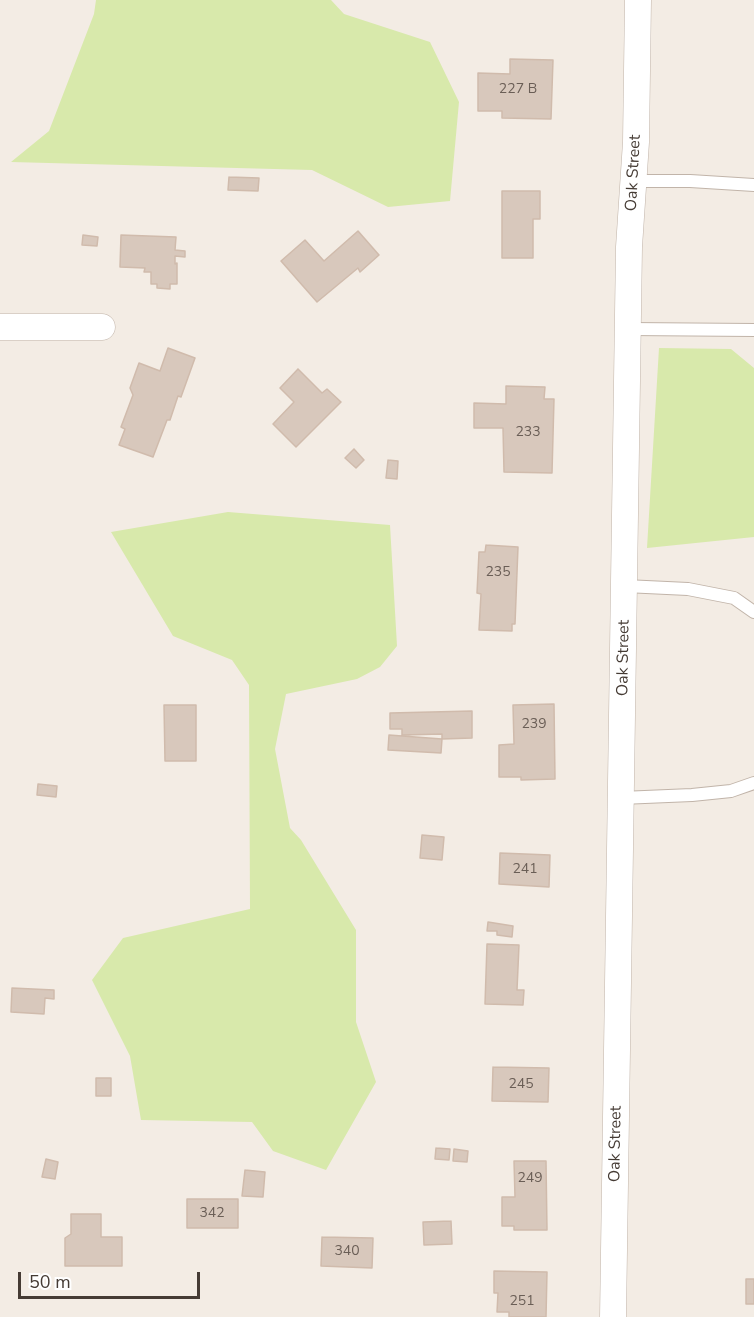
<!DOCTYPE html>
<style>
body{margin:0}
#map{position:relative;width:754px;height:1317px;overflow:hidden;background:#f3ece4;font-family:"Nunito Sans",sans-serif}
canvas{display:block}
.scale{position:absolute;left:18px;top:1272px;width:182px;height:27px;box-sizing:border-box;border:3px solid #453b34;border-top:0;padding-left:8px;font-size:18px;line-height:21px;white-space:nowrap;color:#453b34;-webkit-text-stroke:4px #fff;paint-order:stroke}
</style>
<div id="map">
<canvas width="754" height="1317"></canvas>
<div class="scale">50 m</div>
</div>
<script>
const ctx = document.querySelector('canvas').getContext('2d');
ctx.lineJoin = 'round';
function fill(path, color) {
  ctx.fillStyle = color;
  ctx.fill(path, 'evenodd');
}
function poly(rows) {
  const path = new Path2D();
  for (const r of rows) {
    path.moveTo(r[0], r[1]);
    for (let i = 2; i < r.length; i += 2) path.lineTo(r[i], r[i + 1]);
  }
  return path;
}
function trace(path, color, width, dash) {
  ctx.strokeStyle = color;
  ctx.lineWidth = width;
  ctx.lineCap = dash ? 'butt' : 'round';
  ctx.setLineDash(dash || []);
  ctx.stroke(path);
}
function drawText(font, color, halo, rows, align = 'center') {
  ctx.font = font + ' "Nunito Sans",sans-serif';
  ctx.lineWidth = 6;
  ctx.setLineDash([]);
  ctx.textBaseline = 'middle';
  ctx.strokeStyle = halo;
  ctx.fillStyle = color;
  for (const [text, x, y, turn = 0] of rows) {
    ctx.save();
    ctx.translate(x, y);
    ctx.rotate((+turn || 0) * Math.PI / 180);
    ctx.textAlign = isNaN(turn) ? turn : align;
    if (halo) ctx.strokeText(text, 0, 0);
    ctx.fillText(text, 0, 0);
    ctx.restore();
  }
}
const green = poly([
 [96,0,331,0,344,14,430,42,459,102,450,201,388,207,312,170,11,162,49,131,94,14],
 [659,348,731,349,754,368,754,537,647,548],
 [228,512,390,525,397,646,380,667,357,679,286,694,275,749,290,828,301,840,356,930,356,1022,376,1082,326,1170,273,1151,252,1122,141,1120,130,1056,92,980,123,938,250,909,249,685,232,660,173,636,111,532]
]);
const building = poly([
 [510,59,553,60,551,119,502,118,502,111,478,111,478,73,510,74,510,59],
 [229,177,259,178,258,191,228,190,229,177],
 [502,191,540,191,540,219,533,219,533,258,502,258,502,191],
 [358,231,379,255,360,272,358,268,317,302,281,261,305,240,324,261,358,231],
 [83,235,98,237,97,246,82,245,83,235],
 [121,235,176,237,175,250,185,251,185,257,175,256,175,264,177,263,177,284,170,284,170,289,157,288,157,284,151,284,151,272,144,272,145,268,120,267,121,235],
 [168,348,195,358,181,397,178,396,170,420,167,420,153,457,119,445,125,429,121,427,133,395,130,388,139,363,160,371,168,348],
 [298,369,322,393,327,389,341,402,296,447,273,424,294,402,280,388,298,369],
 [506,386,545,387,544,399,554,399,552,473,504,472,503,428,474,428,474,403,506,404,506,386],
 [354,449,364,460,356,468,345,458,354,449],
 [388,460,398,461,397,479,386,478,388,460],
 [486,545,518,547,515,624,512,624,512,631,479,630,481,594,477,593,479,552,485,552,486,545],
 [554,704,555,779,521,780,521,777,499,777,499,745,514,744,513,705,554,704],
 [164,705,196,705,196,761,165,761,164,705],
 [472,711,472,738,442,739,442,734,402,735,402,729,390,729,390,713,472,711],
 [389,735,442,739,441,753,388,750,389,735],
 [38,784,57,786,56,797,37,795,38,784],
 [422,835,444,837,442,860,420,858,422,835],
 [500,853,550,855,549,887,499,884,500,853],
 [488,922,513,926,512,937,497,935,497,931,487,931,488,922],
 [487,944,519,945,517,990,524,990,523,1005,485,1004,487,944],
 [12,988,54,990,54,999,45,998,44,1014,11,1012,12,988],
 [493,1067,549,1068,548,1102,492,1101,493,1067],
 [96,1078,111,1078,111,1096,96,1096,96,1078],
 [436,1148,450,1149,449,1160,435,1159,436,1148],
 [454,1149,468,1151,467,1162,453,1161,454,1149],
 [46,1159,58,1162,55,1179,42,1177,46,1159],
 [514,1161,546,1161,547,1230,514,1230,514,1226,502,1226,502,1197,515,1197,514,1161],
 [245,1170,265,1172,263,1197,242,1196,245,1170],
 [187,1199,238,1199,238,1228,187,1228,187,1199],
 [71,1214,101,1214,101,1237,122,1237,122,1266,65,1266,65,1238,71,1234,71,1214],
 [451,1221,452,1244,424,1245,423,1222,451,1221],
 [322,1237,373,1238,372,1268,321,1266,322,1237],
 [494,1271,547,1272,546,1317,509,1317,509,1312,497,1312,498,1293,494,1293,494,1271],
 [746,1279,754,1279,754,1304,746,1304,746,1279]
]);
const service = poly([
 [634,181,690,181,754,185],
 [629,329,754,330],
 [625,586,688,589,734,598,754,612],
 [621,798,692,795,731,791,754,783]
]);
const minor = poly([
 [0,327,102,327],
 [613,1317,629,247,636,142,638,0]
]);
const numberNames = [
 ["227 B",518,90],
 ["233",528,433],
 ["235",498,573],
 ["239",534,725],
 ["241",525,870],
 ["245",521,1085],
 ["249",530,1179],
 ["342",212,1214],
 ["340",347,1252],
 ["251",522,1302]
];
const streetNames = [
 ["Oak Street",634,173,-87],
 ["Oak Street",624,658,-89],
 ["Oak Street",616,1144,-89]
];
fill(green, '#d8e9ab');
fill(building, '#d8c8bc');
trace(building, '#d0bbac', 1.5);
trace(service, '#c1b4a9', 14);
trace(minor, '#c1b4a9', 27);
trace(service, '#fff', 12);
trace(minor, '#fff', 26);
drawText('14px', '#6a5e56', null, numberNames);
drawText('16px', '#453b34', '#fff', streetNames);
</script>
